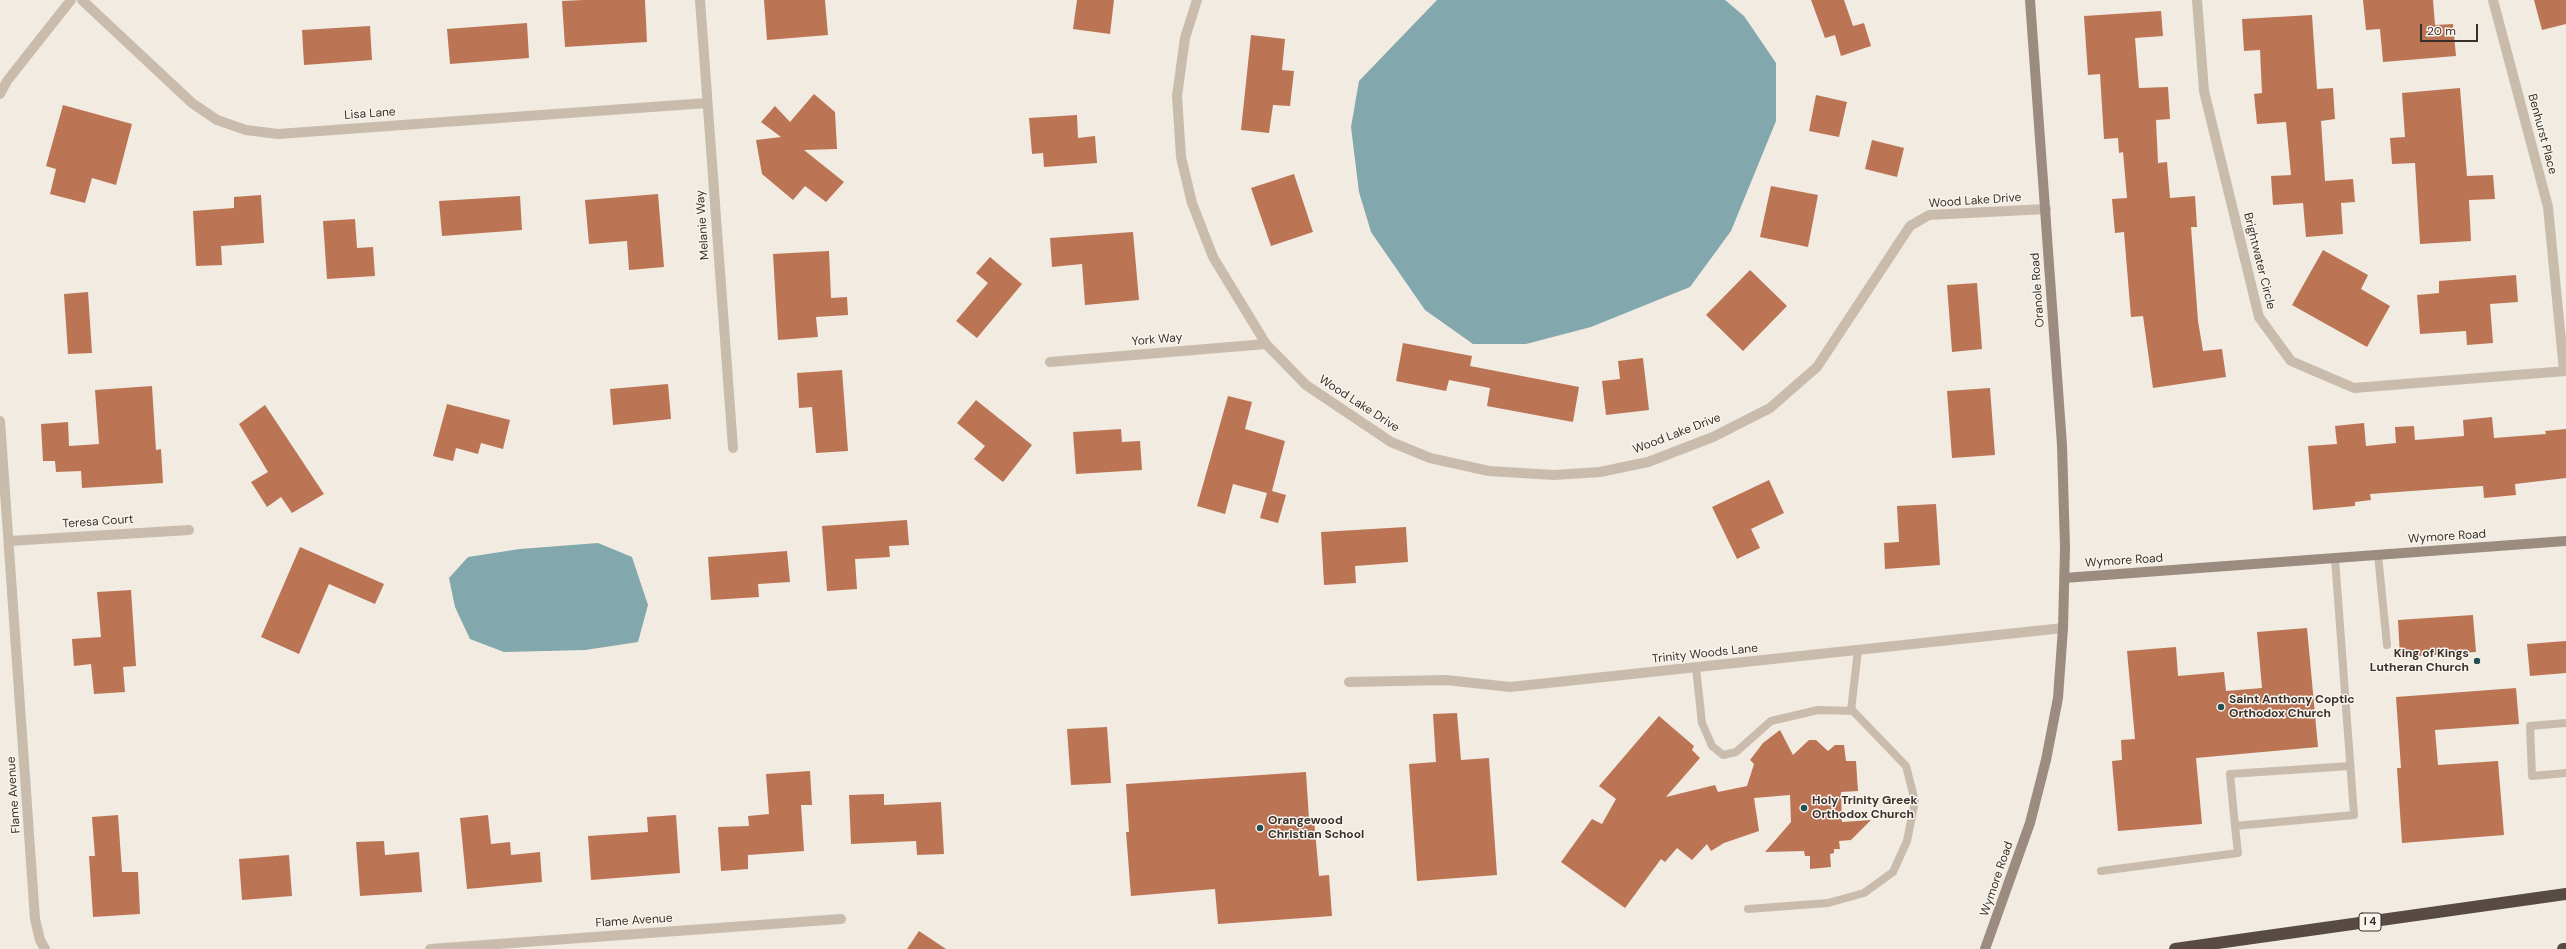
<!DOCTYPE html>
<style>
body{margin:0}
#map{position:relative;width:2566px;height:949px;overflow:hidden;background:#f1ebe1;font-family:"DM Sans",sans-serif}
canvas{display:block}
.scale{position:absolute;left:2420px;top:24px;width:58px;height:18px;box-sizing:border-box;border:2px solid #38302b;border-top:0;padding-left:5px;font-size:12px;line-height:14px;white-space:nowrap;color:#38302b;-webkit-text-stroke:3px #f9f4ed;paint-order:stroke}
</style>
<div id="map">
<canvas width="2566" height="949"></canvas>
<div class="scale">20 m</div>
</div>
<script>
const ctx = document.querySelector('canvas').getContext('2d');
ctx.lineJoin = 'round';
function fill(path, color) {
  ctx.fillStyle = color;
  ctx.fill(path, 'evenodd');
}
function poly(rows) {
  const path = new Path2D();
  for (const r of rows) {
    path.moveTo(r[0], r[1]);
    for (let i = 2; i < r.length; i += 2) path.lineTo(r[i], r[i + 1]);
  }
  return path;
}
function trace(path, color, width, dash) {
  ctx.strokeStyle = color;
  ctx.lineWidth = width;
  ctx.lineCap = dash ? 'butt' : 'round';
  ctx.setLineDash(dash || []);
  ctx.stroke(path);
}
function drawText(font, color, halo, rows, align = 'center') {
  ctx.font = font + ' "DM Sans",sans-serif';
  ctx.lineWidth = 3;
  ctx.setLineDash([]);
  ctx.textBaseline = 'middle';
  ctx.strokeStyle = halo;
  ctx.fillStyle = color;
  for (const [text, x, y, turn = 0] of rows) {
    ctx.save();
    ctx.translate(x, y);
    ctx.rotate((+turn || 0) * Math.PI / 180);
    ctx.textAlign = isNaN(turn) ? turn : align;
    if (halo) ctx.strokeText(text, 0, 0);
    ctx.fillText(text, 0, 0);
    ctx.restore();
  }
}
const water = poly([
 [1437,0,1725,0,1744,16,1776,63,1776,121,1731,231,1690,287,1591,327,1526,344,1473,344,1425,310,1371,232,1359,192,1351,127,1359,81],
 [598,543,632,557,648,605,638,642,585,650,504,652,470,639,455,607,449,578,468,557,520,549]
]);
const building = poly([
 [583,0,645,0,647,42,565,47,562,1],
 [764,0,825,0,828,35,767,40],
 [1077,0,1114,0,1110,34,1073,29],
 [1811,0,1844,0,1853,26,1864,23,1871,46,1841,56,1835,35,1825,38],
 [2363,0,2433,0,2435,25,2453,24,2456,56,2383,62,2380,29,2366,30],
 [2534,0,2566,0,2566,24,2542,30],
 [2161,11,2163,36,2135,38,2139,88,2168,87,2170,119,2156,120,2158,163,2167,162,2170,198,2195,196,2197,227,2191,227,2198,321,2203,351,2222,349,2226,377,2153,388,2143,316,2131,317,2124,232,2115,233,2112,199,2127,198,2123,152,2119,153,2118,138,2104,139,2100,74,2088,75,2084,16],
 [2312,15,2317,89,2333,88,2335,119,2321,121,2325,181,2353,179,2355,202,2341,203,2343,234,2306,237,2303,203,2273,205,2271,176,2291,175,2286,122,2257,124,2254,94,2262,93,2260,50,2244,51,2242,19],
 [527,23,529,58,450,64,447,29],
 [370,26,372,60,304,65,302,30],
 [1251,35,1285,39,1282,70,1294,71,1290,106,1273,105,1269,133,1241,130],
 [2460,88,2467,176,2493,175,2495,199,2469,200,2471,241,2420,244,2415,163,2392,164,2390,138,2405,137,2402,93],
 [814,94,835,112,837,149,804,150,844,182,826,202,805,186,793,200,762,174,756,140,781,137,761,122,775,106,790,122],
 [1816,95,1847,102,1839,137,1809,131],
 [63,105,132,124,116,185,92,178,85,203,50,194,56,169,46,166],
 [1077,115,1078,138,1095,136,1097,163,1044,167,1043,153,1032,154,1029,118],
 [1872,140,1904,148,1897,177,1865,169],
 [1294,174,1313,232,1271,246,1251,188],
 [1771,186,1818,195,1808,247,1760,237],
 [658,194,664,267,629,270,627,241,589,244,585,200],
 [261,195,264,243,221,246,222,265,196,266,193,211,234,208,234,197],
 [520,196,522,230,442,236,439,201],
 [355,219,357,248,373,247,375,276,327,279,323,221],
 [1133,232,1139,300,1085,305,1082,264,1052,267,1050,238],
 [2323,250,2368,275,2361,289,2390,306,2367,347,2292,305],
 [829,251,831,298,847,297,848,315,816,317,818,337,778,340,773,254],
 [990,257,1022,284,977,338,956,321,988,283,976,273],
 [1750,270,1787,306,1743,351,1706,315],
 [2516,275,2518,302,2490,304,2493,343,2467,345,2466,331,2420,334,2417,295,2439,293,2439,281],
 [1977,283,1982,349,1952,352,1947,285],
 [88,292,92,353,68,354,64,294],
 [1403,343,1472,356,1470,366,1579,387,1573,422,1487,406,1490,388,1449,380,1446,391,1396,381],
 [1643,358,1649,410,1606,415,1602,381,1620,379,1618,361],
 [842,370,848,451,816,453,812,407,799,408,797,373],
 [668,384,671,419,613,425,610,389],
 [152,386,156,450,161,449,163,483,82,488,81,471,56,472,55,461,43,461,41,424,68,422,69,446,99,444,95,390],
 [1990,388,1995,455,1952,458,1947,391],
 [1228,396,1252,402,1245,429,1285,441,1272,491,1286,495,1278,523,1260,518,1267,493,1233,484,1225,514,1197,506],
 [976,400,1032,445,1003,482,974,459,985,446,957,423],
 [447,404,510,420,503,449,481,443,478,454,456,448,453,461,433,456],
 [265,405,324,494,292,513,281,497,267,507,251,482,268,472,239,424],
 [2492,417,2494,438,2546,434,2545,431,2566,429,2566,478,2515,484,2516,495,2484,498,2483,486,2453,488,2370,494,2371,500,2355,502,2355,506,2313,510,2308,446,2337,444,2335,426,2364,423,2366,446,2396,443,2395,427,2414,426,2415,440,2464,436,2463,420],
 [1121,429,1122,442,1140,441,1142,470,1076,474,1073,432],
 [1769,480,1784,513,1751,529,1760,548,1737,559,1712,507],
 [1936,504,1940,565,1885,569,1884,543,1899,542,1897,506],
 [907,520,909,545,889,546,890,557,855,559,857,589,827,591,822,526],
 [1406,527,1408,562,1355,566,1356,583,1324,585,1321,532],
 [300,547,384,584,375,604,329,584,299,654,261,637],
 [787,551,790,582,758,584,759,597,711,600,708,557],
 [131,590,136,666,123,667,125,692,94,694,91,664,74,666,72,639,101,637,97,592],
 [2473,615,2476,652,2400,657,2398,620],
 [2307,628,2318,747,2196,758,2202,824,2118,831,2112,761,2122,760,2121,740,2135,739,2127,651,2176,647,2178,676,2224,672,2226,691,2262,688,2257,632],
 [2566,641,2566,673,2530,676,2527,644],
 [2516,688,2519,724,2435,730,2438,765,2498,761,2504,835,2402,843,2397,768,2401,768,2396,697],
 [1457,713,1461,760,1489,758,1497,875,1417,881,1409,764,1436,762,1433,714],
 [1659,716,1694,746,1692,750,1700,758,1666,797,1715,785,1718,792,1747,786,1754,764,1750,760,1763,743,1780,730,1793,755,1809,740,1816,740,1828,751,1835,745,1844,745,1846,761,1856,761,1858,791,1841,792,1842,822,1871,820,1851,840,1839,841,1840,849,1834,849,1834,853,1830,854,1831,867,1810,869,1810,856,1805,856,1804,851,1765,852,1791,822,1790,795,1754,798,1759,831,1724,843,1711,851,1707,844,1692,860,1677,848,1665,862,1661,859,1625,908,1561,862,1592,819,1602,824,1616,799,1599,786],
 [1107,727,1111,783,1071,785,1067,729],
 [810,771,812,805,801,805,804,851,748,855,748,869,721,871,718,827,749,826,748,816,769,814,766,774],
 [1306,772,1309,819,1314,819,1319,876,1329,875,1332,916,1218,924,1215,889,1131,896,1126,832,1129,832,1126,784],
 [884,794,884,805,941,802,944,854,917,855,916,841,851,844,849,795],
 [118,815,122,872,138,872,140,914,93,917,89,856,95,856,92,817],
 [488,815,491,844,510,842,511,855,540,852,542,882,467,889,460,818],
 [676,815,680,873,591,880,588,836,648,832,647,817],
 [384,841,385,855,419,852,422,892,360,896,356,842],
 [289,855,292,896,242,900,239,859],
 [919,931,946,949,907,949]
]);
const lane = poly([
 [2378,555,2387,645],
 [1696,668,1702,723,1712,746,1723,755,1736,752,1771,721,1818,710,1853,711,1906,766,1915,801,1907,841,1893,872,1864,893,1828,903,1748,909],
 [1851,711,1858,650],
 [2566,723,2530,726,2532,776,2566,773],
 [2235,826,2230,774,2350,766],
 [2101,871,2238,853,2235,826,2354,815,2335,558]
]);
const street = poly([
 [82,0,192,103,217,120,246,130,278,134,707,103],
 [700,0,733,448],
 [1197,0,1185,38,1177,96,1181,157,1192,203,1213,257,1266,344,1306,385,1391,442,1430,458,1489,471,1554,475,1600,472,1648,462,1713,437,1770,408,1817,367,1910,226,1929,215,2046,209],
 [2197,0,2204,91,2259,317,2291,361,2354,388,2566,371],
 [2493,0,2548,207,2564,371],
 [0,94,7,81,71,0],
 [1050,362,1266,344],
 [0,421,35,919,40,940,45,949],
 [9,541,189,530],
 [1349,682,1446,680,1510,687,2063,628],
 [430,949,841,919]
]);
const secondary = poly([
 [2064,578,2566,541],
 [1985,949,2030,823,2046,760,2058,698,2063,628,2065,548,2062,445,2030,0]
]);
const highway = poly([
 [2175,949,2566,894],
 [2563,949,2566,949]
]);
const markers = [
 [2477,661,4,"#244f56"],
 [2221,707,4,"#244f56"],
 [1804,808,4,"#244f56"],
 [1260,828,4,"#244f56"]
];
const shields = [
 [2370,922,22]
];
const shieldNames = [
 ["I 4",2370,922]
];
const streetNames = [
 ["Lisa Lane",370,114,-4],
 ["Benhurst Place",2542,134,75],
 ["Wood Lake Drive",1975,201,-4],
 ["Melanie Way",703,225,-94],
 ["Brightwater Circle",2259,261,76],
 ["Oranole Road",2038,290,-94],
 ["York Way",1157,340,-5],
 ["Wood Lake Drive",1359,404,33],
 ["Wood Lake Drive",1677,434,-21],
 ["Teresa Court",98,522,-4],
 ["Wymore Road",2447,537,-4],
 ["Wymore Road",2124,561,-4],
 ["Trinity Woods Lane",1705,654,-6],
 ["Flame Avenue",14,795,-94],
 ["Wymore Road",1997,879,-71],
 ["Flame Avenue",634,921,-4]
];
const poiNames = [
 ["King of Kings",2469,654,"right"],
 ["Lutheran Church",2469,668,"right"],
 ["Saint Anthony Coptic",2229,700],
 ["Orthodox Church",2229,714],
 ["Holy Trinity Greek",1812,801],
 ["Orthodox Church",1812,815],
 ["Orangewood",1268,821],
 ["Christian School",1268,835]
];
fill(water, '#82a7ac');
fill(building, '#bb7555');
trace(lane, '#c9bcad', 8);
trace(street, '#c9bcad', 10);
trace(secondary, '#9c8c7f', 10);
trace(highway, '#584b43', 12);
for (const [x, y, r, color] of markers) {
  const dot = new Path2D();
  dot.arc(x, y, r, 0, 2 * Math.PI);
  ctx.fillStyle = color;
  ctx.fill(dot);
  trace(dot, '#f9f4ed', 1.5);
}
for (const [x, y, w] of shields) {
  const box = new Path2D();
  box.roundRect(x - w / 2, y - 9, w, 18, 3);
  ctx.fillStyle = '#f9f4ed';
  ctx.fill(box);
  trace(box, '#38302b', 1);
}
drawText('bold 11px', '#38302b', null, shieldNames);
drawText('12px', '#38302b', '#f9f4ed', streetNames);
drawText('bold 12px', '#38302b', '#f9f4ed', poiNames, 'left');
</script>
